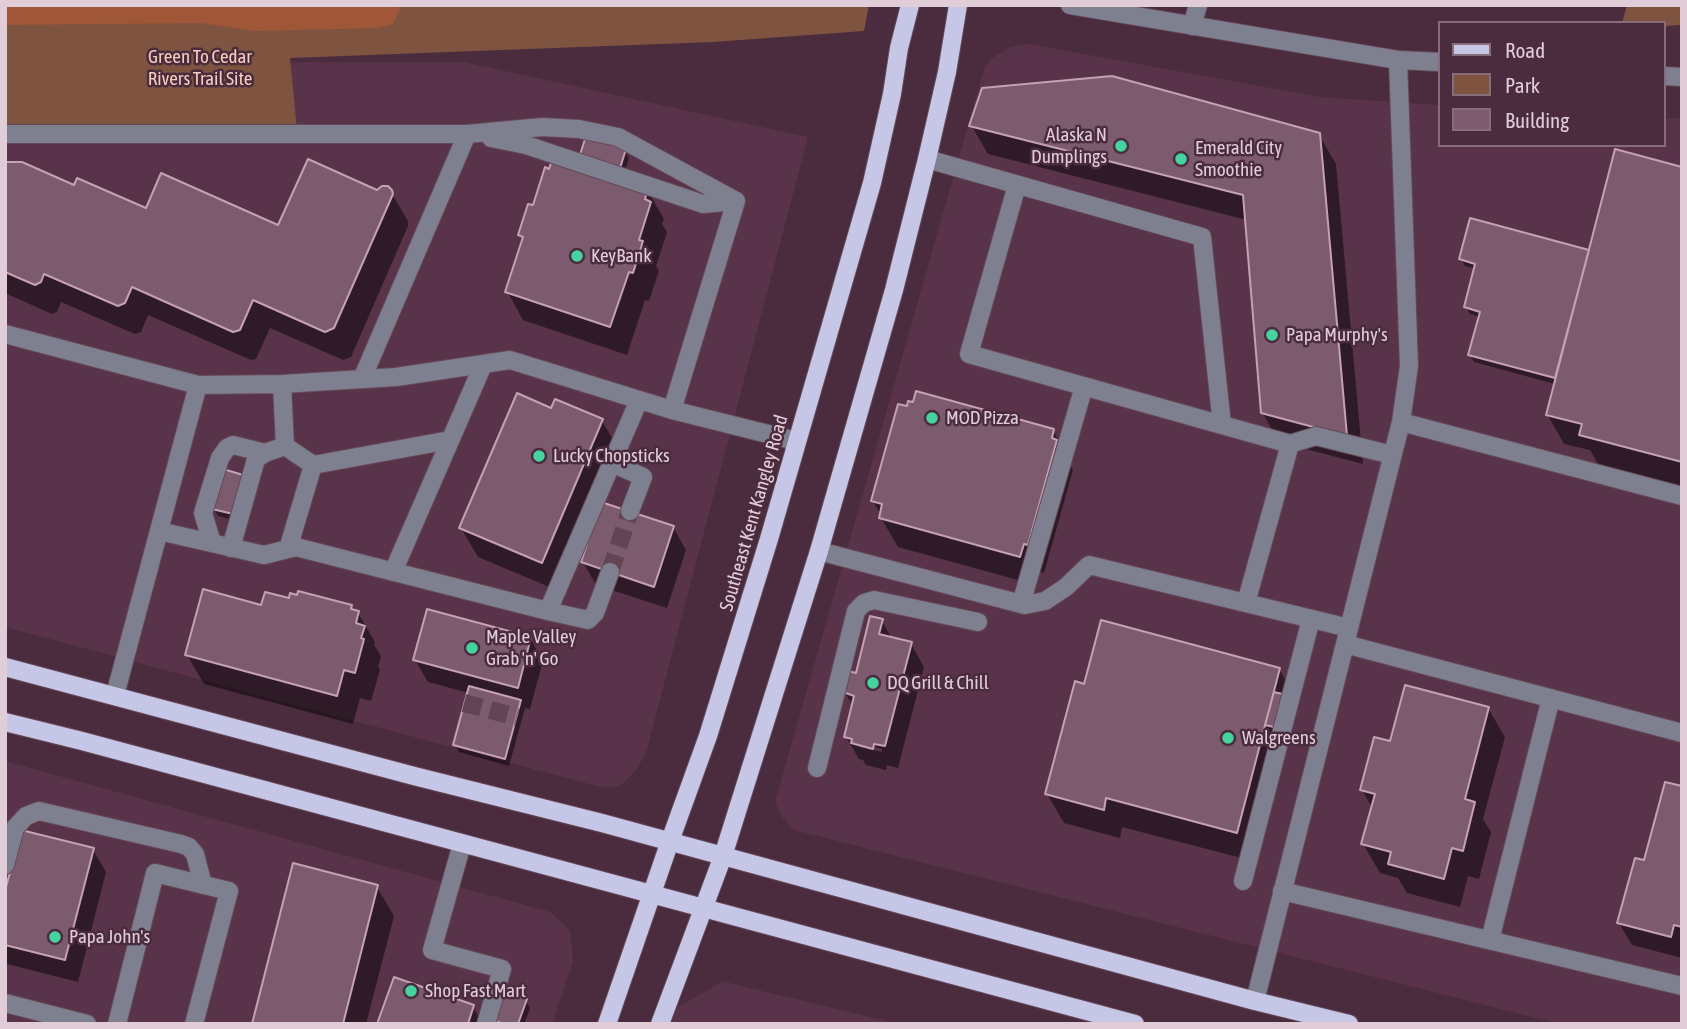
<!DOCTYPE html>
<style>
body{margin:0}
#map{position:relative;width:1687px;height:1029px;overflow:hidden;background:#4b2c3e;font-family:"Asap Condensed",sans-serif}
canvas{display:block}
.frame{position:absolute;inset:0;border:7px solid #e1cdd8;pointer-events:none}
.legend{position:absolute;left:1438px;top:21px;width:228px;height:126px;box-sizing:border-box;background:#4b2c3e;border:2px solid #876c7c;margin:0;padding:9px 12px;list-style:none;font-size:21px;color:#e1cdd8}
.legend li{display:flex;align-items:center;gap:14px;height:35px}
.legend b{width:35px;border:2px solid #876c7c}
</style>
<div id="map">
<canvas width="1687" height="1029"></canvas>
<div class="frame"></div>
<ul class="legend">
<li><b style="height:9px;background:#c6c7e7"></b>Road</li>
<li><b style="height:19px;background:#7e5441"></b>Park</li>
<li><b style="height:19px;background:#7d5b6e"></b>Building</li>
</ul>
</div>
<script>
const ctx = document.querySelector('canvas').getContext('2d');
ctx.lineJoin = 'round';
function fill(path, color) {
  ctx.fillStyle = color;
  ctx.fill(path, 'evenodd');
}
function poly(rows) {
  const path = new Path2D();
  for (const r of rows) {
    path.moveTo(r[0], r[1]);
    for (let i = 2; i < r.length; i += 2) path.lineTo(r[i], r[i + 1]);
  }
  return path;
}
function trace(path, color, width, dash) {
  ctx.strokeStyle = color;
  ctx.lineWidth = width;
  ctx.lineCap = dash ? 'butt' : 'round';
  ctx.setLineDash(dash || []);
  ctx.stroke(path);
}
function drawText(font, color, halo, rows, align = 'center') {
  ctx.font = font + ' "Asap Condensed",sans-serif';
  ctx.lineWidth = 5;
  ctx.setLineDash([]);
  ctx.textBaseline = 'middle';
  ctx.strokeStyle = halo;
  ctx.fillStyle = color;
  for (const [text, x, y, turn = 0] of rows) {
    ctx.save();
    ctx.translate(x, y);
    ctx.rotate((+turn || 0) * Math.PI / 180);
    ctx.textAlign = isNaN(turn) ? turn : align;
    if (halo) ctx.strokeText(text, 0, 0);
    ctx.fillText(text, 0, 0);
    ctx.restore();
  }
}
const built = poly([
 [1029,44,1320,97,1440,105,1440,145,1664,145,1664,118,1682,119,1682,1024,1560,1024,794,830,782,817,775,802,985,66,994,57,1010,47],
 [464,62,808,137,646,753,636,770,620,786,600,787,5,627,5,63],
 [5,761,550,912,570,930,573,961,552,1024,5,1024],
 [723,981,737,985,899,1024,671,1024,677,1008]
]);
const green = poly([
 [5,5,869,5,864,31,713,42,290,58,297,130,5,133],
 [1627,5,1682,5,1682,25,1664,26,1664,23,1622,23]
]);
const forest = poly([
 [5,5,397,5,400,9,393,24,377,28,255,31,201,23,5,25]
]);
const shadow = poly([
 [971,125,1319,135,1336,164,1363,464,1279,442,1262,412,1247,220,988,154],
 [625,151,629,158,622,181,647,190,664,219,662,224,667,232,656,266,659,271,649,301,645,300,627,355,523,320,507,291,524,242,520,235,551,171],
 [5,163,147,211,279,228,389,189,408,221,408,226,351,357,343,360,270,328,256,359,251,360,148,315,141,332,135,334,61,302,57,312,52,314,5,293],
 [1682,168,1682,486,1598,464,1590,450,1564,444,1547,414,1555,384,1474,362,1470,355,1480,317,1470,314,1466,307,1476,269,1465,266,1461,259,1590,252],
 [914,404,1053,431,1070,460,1069,463,1073,470,1044,573,1040,572,1036,585,898,547,881,518,881,515,873,501,908,408],
 [552,410,602,421,619,450,559,591,478,557,461,528],
 [246,484,237,521,218,516,214,509],
 [673,527,686,550,667,608,596,585,583,562],
 [290,600,351,607,354,611,358,613,375,642,374,645,381,656,378,667,380,670,371,701,360,698,353,724,204,684,187,655,262,607],
 [882,621,892,639,911,644,924,667,898,768,887,765,886,770,866,765,863,760,859,759,846,737,853,707,845,692,857,675],
 [860,743,882,749,882,752,860,747],
 [530,638,543,661,530,709,525,708,509,766,459,752,455,745,469,693,428,682,415,660],
 [1279,669,1296,698,1295,701,1298,706,1291,736,1286,735,1253,861,1122,827,1120,838,1064,823,1047,794,1086,686],
 [1488,708,1505,737,1483,819,1491,832,1479,879,1468,876,1460,907,1407,893,1398,878,1380,873,1363,844,1373,809,1362,790,1392,743],
 [1682,788,1682,958,1632,945,1619,923,1645,862],
 [93,850,106,872,78,982,7,964,5,961,5,898],
 [377,887,394,916,366,1024,253,1024],
 [526,1001,530,1008,524,1024,491,1024],
 [473,1007,483,1024,379,1024]
]);
const building = poly([
 [1112,76,1320,133,1347,436,1261,413,1243,195,969,126,982,88,1112,76],
 [586,136,626,149,617,178,577,164,586,136],
 [1615,149,1682,167,1682,462,1579,435,1582,424,1546,415,1615,149],
 [553,157,648,188,645,199,651,202,639,240,643,241,633,273,629,272,610,327,505,292,523,237,518,235,528,204,533,205,545,167,549,169,553,157],
 [308,159,377,190,382,186,388,186,392,190,393,194,334,328,325,332,253,300,240,330,233,332,132,287,125,303,118,306,44,274,41,282,35,285,5,272,5,162,22,162,74,185,77,178,146,208,161,173,278,225,308,159],
 [1470,218,1589,250,1555,378,1468,355,1480,312,1464,307,1475,264,1459,259,1470,218],
 [916,391,1054,429,1052,438,1057,440,1028,545,1024,544,1020,557,879,518,882,504,871,501,898,404,907,406,908,401,913,402,916,391],
 [517,393,551,408,555,399,603,419,542,563,459,528,517,393],
 [223,469,243,475,233,514,212,509,223,469],
 [601,502,674,526,654,587,581,562,601,502],
 [203,589,261,605,265,592,289,598,290,593,297,595,298,591,352,605,351,609,359,611,356,623,365,626,361,638,364,639,355,673,344,670,337,696,185,655,203,589],
 [427,609,531,637,518,688,413,660,427,609],
 [870,616,883,619,879,634,912,642,885,746,874,744,873,749,851,743,852,739,844,737,854,696,843,692,848,671,856,673,870,616],
 [1101,620,1280,668,1237,833,1106,798,1104,810,1045,794,1075,681,1084,684,1101,620],
 [1405,685,1489,707,1465,799,1475,802,1463,851,1452,848,1444,879,1388,864,1391,852,1361,844,1375,794,1360,790,1374,737,1390,741,1405,685],
 [469,686,521,700,505,759,453,745,469,686],
 [1274,692,1295,697,1287,730,1265,725,1274,692],
 [1665,782,1682,786,1682,927,1674,925,1671,937,1617,923,1635,858,1644,860,1665,782],
 [21,830,94,848,65,960,5,945,5,891,21,830],
 [293,863,378,885,343,1024,252,1024,293,863],
 [394,977,474,1005,468,1024,377,1024,394,977],
 [497,988,527,999,518,1024,503,1024,486,1017,497,988]
]);
const minorTunnel = poly([
 [610,572,630,511],
 [464,703,517,717]
]);
const minor = poly([
 [1070,5,1398,60,1440,62],
 [1192,26,1198,5],
 [1664,76,1682,77],
 [5,134,467,134,362,379],
 [467,134,542,127,579,129,618,137,736,201],
 [491,138,526,145,703,204,736,201],
 [927,159,1202,237,1222,425],
 [1017,185,969,354,1290,444,1246,603],
 [5,334,198,385,282,384,396,377,510,360,672,410,796,441],
 [672,410,736,201],
 [1401,422,1682,496],
 [1290,444,1316,436,1392,455],
 [285,446,313,465,450,440],
 [612,463,643,477,630,511],
 [159,531,264,555,296,547,548,611,639,400],
 [212,543,203,513,220,458,227,448,233,445,265,453],
 [231,548,256,459,265,453,285,446,282,384],
 [288,549,313,465],
 [819,551,1025,605,1045,601,1066,587,1089,565,1349,628],
 [393,572,483,365],
 [1021,604,1084,386],
 [548,611,588,620,595,613,610,572],
 [1345,644,1682,733],
 [115,695,198,385],
 [817,768,856,611,864,603,874,600,978,622],
 [462,844,432,950,502,969,486,1024],
 [5,865,15,828,26,816,39,811,181,844,189,847,195,854,203,885],
 [1243,881,1311,619],
 [1282,891,1682,986],
 [1490,940,1551,698],
 [1255,1001,1401,422,1409,366,1398,60],
 [5,1003,87,1024],
 [117,1024,155,873,229,891,194,1024]
]);
const major = poly([
 [5,667,414,776,602,823,1255,1001,1349,1024],
 [5,722,82,741,1135,1024],
 [607,1024,670,841,708,736,769,539,872,183,892,94,899,48,910,5],
 [660,1024,723,856,819,551,894,290,927,159,947,72,958,5]
]);
const markers = [
 [1121,146,7,"#45d49f"],
 [1181,159,7,"#45d49f"],
 [577,256,7,"#45d49f"],
 [1272,335,7,"#45d49f"],
 [932,418,7,"#45d49f"],
 [539,456,7,"#45d49f"],
 [472,648,7,"#45d49f"],
 [873,683,7,"#45d49f"],
 [1228,738,7,"#45d49f"],
 [55,937,7,"#45d49f"],
 [411,991,7,"#45d49f"]
];
const parkNames = [
 ["Green To Cedar",200,57],
 ["Rivers Trail Site",200,79]
];
const poiNames = [
 ["Alaska N",1107,135,"right"],
 ["Dumplings",1107,157,"right"],
 ["Emerald City",1195,148],
 ["Smoothie",1195,170],
 ["KeyBank",591,256],
 ["Papa Murphy's",1286,335],
 ["MOD Pizza",946,418],
 ["Lucky Chopsticks",553,456],
 ["Maple Valley",486,637],
 ["Grab 'n' Go",486,659],
 ["DQ Grill & Chill",887,683],
 ["Walgreens",1242,738],
 ["Papa John's",69,937],
 ["Shop Fast Mart",425,991]
];
const streetNames = [
 ["Southeast Kent Kangley Road",754,513,-74]
];
fill(built, '#583349');
fill(green, '#7e5441');
fill(forest, '#9f5737');
fill(shadow, '#0007');
fill(building, '#7d5b6e');
trace(building, '#c6a0b5', 2);
trace(minorTunnel, '#624455', 18, [18, 9]);
trace(minor, '#66495a', 20);
trace(major, '#66495a', 20);
trace(minor, '#7f808f', 18);
trace(major, '#c6c7e7', 18);
for (const [x, y, r, color] of markers) {
  const dot = new Path2D();
  dot.arc(x, y, r, 0, 2 * Math.PI);
  ctx.fillStyle = color;
  ctx.fill(dot);
  trace(dot, '#4b2c3e', 2.5);
}
drawText('19px', '#f7cdbb', '#4b2c3e', parkNames);
drawText('19px', '#e1cdd8', '#4b2c3e', poiNames, 'left');
drawText('19px', '#e1cdd8', '#4b2c3e', streetNames);
</script>
